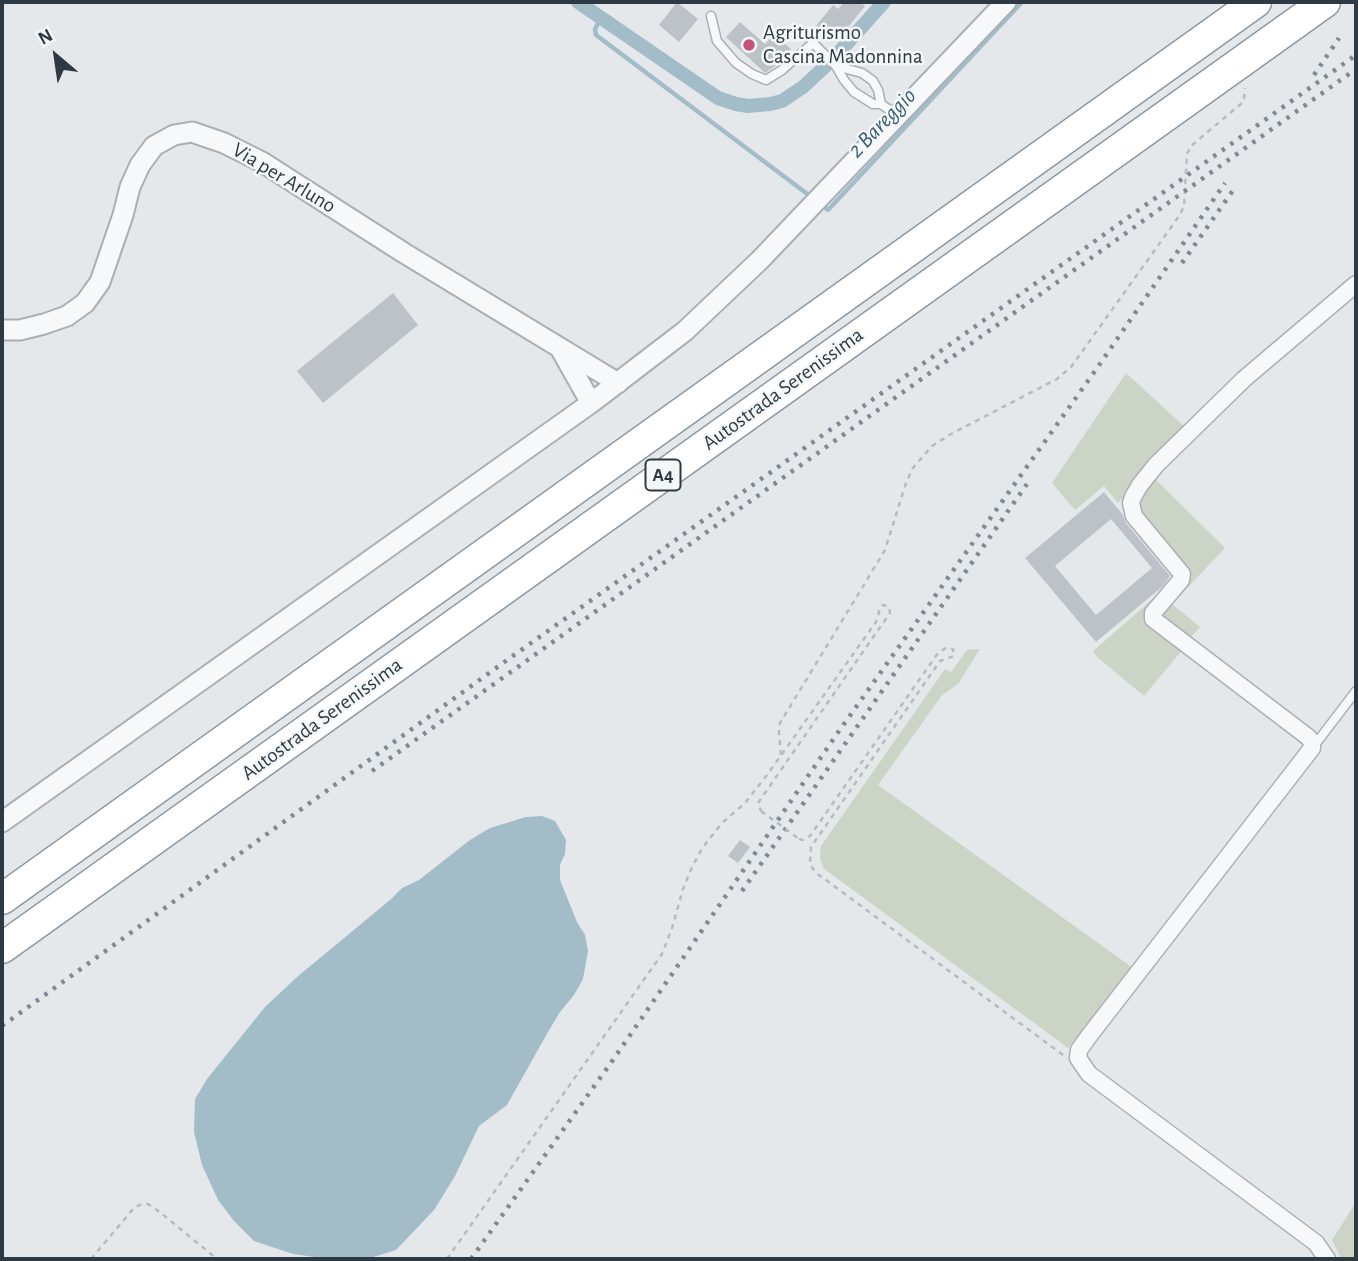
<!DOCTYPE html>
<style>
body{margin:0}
#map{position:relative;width:1358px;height:1261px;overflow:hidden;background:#e4e8eb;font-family:"Alegreya Sans",sans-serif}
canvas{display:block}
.frame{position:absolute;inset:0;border:4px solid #2d3943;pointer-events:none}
.north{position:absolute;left:21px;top:21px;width:70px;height:70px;-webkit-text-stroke:5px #f4f7f8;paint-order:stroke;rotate:331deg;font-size:19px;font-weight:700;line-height:28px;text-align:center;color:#2d3943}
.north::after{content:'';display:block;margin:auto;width:24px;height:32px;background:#2d3943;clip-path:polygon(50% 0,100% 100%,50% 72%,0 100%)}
</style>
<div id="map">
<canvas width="1358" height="1261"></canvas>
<div class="frame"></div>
<div class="north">N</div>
</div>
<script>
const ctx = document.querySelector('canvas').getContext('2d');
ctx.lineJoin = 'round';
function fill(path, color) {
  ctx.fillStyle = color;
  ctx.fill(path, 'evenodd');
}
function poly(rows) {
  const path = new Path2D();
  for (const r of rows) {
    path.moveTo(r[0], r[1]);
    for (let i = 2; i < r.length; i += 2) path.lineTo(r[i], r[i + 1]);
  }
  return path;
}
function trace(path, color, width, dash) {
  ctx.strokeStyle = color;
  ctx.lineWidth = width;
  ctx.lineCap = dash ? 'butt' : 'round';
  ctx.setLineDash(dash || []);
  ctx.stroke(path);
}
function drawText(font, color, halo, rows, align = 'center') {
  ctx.font = font + ' "Alegreya Sans",sans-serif';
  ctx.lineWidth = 5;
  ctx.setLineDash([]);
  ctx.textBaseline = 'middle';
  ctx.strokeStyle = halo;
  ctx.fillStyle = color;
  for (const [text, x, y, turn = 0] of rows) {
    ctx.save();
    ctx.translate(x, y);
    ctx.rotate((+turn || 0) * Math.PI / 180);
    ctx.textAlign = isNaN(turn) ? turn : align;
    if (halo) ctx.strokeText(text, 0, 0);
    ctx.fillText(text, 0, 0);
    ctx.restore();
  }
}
const green = poly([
 [1126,373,1186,428,1118,503,1104,486,1075,510,1052,483],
 [1152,476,1225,548,1172,604,1200,627,1187,641,1159,614,1192,576,1137,514,1135,500],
 [1178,577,1178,581,1143,619,1183,649,1144,696,1097,657,1093,651],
 [980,649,958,684,942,695,878,785,1133,968,1068,1048,823,868,820,857,821,846,945,669,951,672,967,650],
 [1356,1202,1356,1259,1341,1259,1332,1240]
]);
const water = poly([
 [542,816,555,821,566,840,565,854,560,865,560,880,577,922,585,935,588,951,583,979,574,995,560,1012,548,1032,507,1105,479,1126,455,1176,434,1210,396,1250,367,1259,329,1259,293,1254,254,1241,234,1221,218,1200,202,1165,194,1132,195,1099,207,1079,265,1007,297,977,390,900,402,888,419,880,470,840,490,828,526,817]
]);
const stream = poly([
 [601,18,595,29,596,35,806,193],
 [825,208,828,210,1022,2]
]);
const canal = poly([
 [578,2,718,98,736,104,748,106,770,104,782,101,803,87,833,59,884,2]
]);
const building = poly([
 [677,2,698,19,679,42,659,25],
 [844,2,858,2,865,6,836,42,816,26,833,5,838,9],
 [740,22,765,44,774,34,791,49,775,66,765,73,726,37],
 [393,293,418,325,323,403,297,371],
 [1104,492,1123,515,1126,523,1170,576,1163,586,1096,642,1025,558],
 [1111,519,1152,568,1096,615,1055,566],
 [740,840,750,847,738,863,728,856]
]);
const path = poly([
 [781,755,779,733,780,723,885,550,905,486,912,469,932,446,951,434,1057,379,1071,367,1177,219,1184,207,1187,154,1191,146,1242,103,1244,98,1245,88],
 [799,839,803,840,810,836,938,653,946,648,953,649,954,656,940,661,811,847,810,864,815,872,1063,1055],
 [91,1259,134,1208,139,1205,148,1204,161,1213,217,1259],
 [447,1259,662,954,672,928,683,889,692,867,703,847,722,823,745,803,767,775,876,622,880,609,883,605,889,607,890,613,883,623,758,803,761,811]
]);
const service = poly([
 [711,16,717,41,736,63,752,74,766,80,782,70,813,43,836,66,844,80,854,92,873,104,881,104,898,116],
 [836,66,862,73,873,81,878,90,881,104],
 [1314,746,1356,691]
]);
const minor = poly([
 [1327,1259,1316,1243,1089,1074,1078,1058,1079,1050,1089,1036,1312,748,1312,742,1308,737,1153,619,1153,613,1181,580,1182,574,1134,516,1131,503,1133,497,1140,485,1156,465,1244,379,1356,284]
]);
const tertiary = poly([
 [2,330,20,330,44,324,67,316,85,303,100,282,123,215,130,187,140,165,154,146,174,135,192,132,224,143,262,162,404,253,618,383],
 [560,348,591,403],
 [2,822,591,403,685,331,760,260,1006,2]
]);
const motorway = poly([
 [2,899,1256,2],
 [2,948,1325,2]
]);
const rail = poly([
 [1314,75,1339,38],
 [1182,263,1234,189],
 [372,771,1356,69],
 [742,891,1027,484],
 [2,1026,503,663,1356,55],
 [471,1259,615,1057,839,731,1095,371,1225,183]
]);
const pathBridge = poly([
 [761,811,799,839]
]);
const markers = [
 [749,45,7,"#c65379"]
];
const shields = [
 [663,475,35]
];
const shieldNames = [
 ["A4",663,475]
];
const poiNames = [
 ["Agriturismo",763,33],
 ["Cascina Madonnina",763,57]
];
const streetNames = [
 ["Via per Arluno",284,178,31],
 ["Autostrada Serenissima",783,389,-36],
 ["Autostrada Serenissima",322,719,-36]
];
const waterNames = [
 ["2 Bareggio",882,123,-46]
];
fill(green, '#ccd4c6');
fill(water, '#a2bcc8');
trace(stream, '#a2bcc8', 4.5);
trace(canal, '#a2bcc8', 14);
fill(building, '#bcc2c8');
trace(service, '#a9b0b5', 11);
trace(minor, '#a9b0b5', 19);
trace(tertiary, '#a9b0b5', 23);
trace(motorway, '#8c98a1', 33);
trace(path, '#b6bbbf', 2.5, [5, 5]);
trace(service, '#f7f8fa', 8);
trace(minor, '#f7f8fa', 16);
trace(tertiary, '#f7f8fa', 19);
trace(motorway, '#fff', 30);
trace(rail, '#7f8a94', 4.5, [3.5, 7]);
trace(pathBridge, '#b6bbbf', 2.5, [5, 5]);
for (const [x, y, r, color] of markers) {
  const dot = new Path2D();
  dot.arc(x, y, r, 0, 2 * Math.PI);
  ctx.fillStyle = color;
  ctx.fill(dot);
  trace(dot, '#f4f7f8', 2.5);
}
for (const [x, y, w] of shields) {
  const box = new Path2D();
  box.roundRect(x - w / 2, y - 15.5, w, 31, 5);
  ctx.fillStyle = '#f4f7f8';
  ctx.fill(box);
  trace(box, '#2d3943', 2);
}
drawText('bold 19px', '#2d3943', null, shieldNames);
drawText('21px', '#2d3943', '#f4f7f8', poiNames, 'left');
drawText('21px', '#2d3943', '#f4f7f8', streetNames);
drawText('italic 23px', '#395e74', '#f4f7f8', waterNames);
</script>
